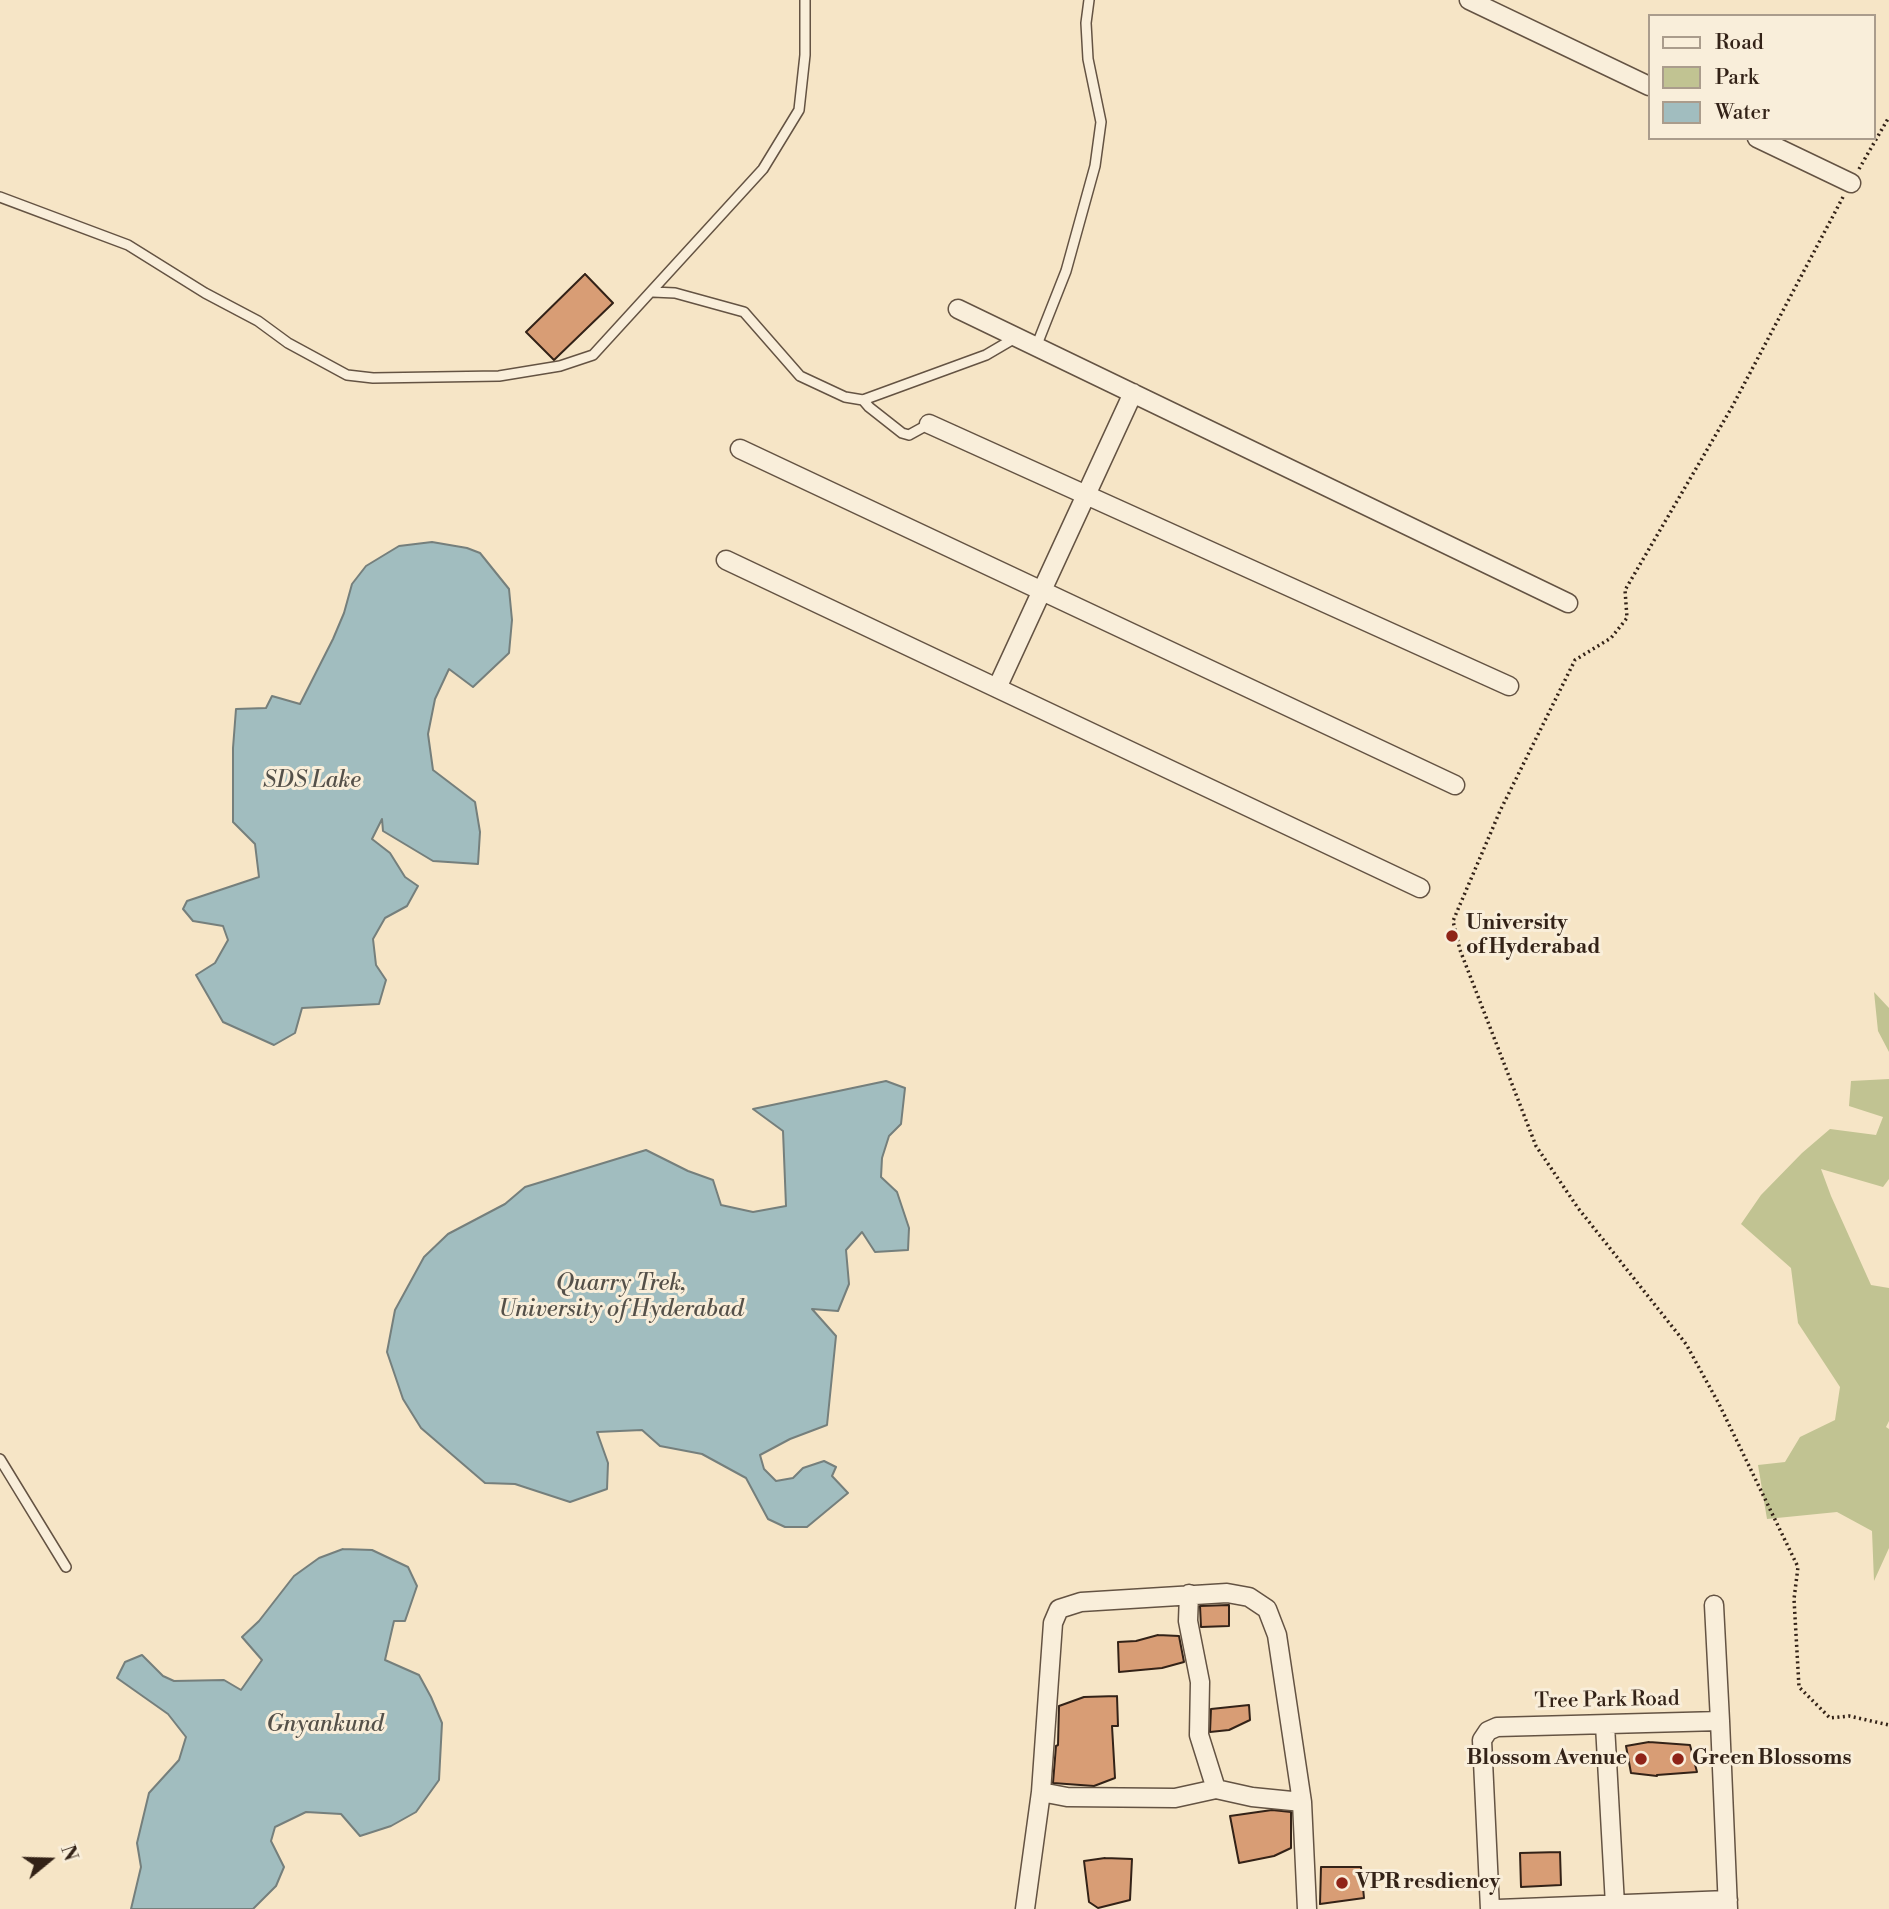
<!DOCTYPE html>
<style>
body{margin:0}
#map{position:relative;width:1889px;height:1909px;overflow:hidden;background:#f6e5c6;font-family:"Libre Bodoni",serif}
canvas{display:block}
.legend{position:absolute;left:1648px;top:14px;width:228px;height:126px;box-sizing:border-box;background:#f9eeda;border:2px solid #aa9c8c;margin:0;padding:9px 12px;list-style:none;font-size:21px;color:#332217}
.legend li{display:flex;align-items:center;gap:14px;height:35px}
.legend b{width:35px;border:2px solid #aa9c8c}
.north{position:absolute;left:14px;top:1825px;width:70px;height:70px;-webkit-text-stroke:5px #f9eeda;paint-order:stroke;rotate:71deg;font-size:19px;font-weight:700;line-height:28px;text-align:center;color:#332217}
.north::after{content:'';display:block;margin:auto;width:24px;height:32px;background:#332217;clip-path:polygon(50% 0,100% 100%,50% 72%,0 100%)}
</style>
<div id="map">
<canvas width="1889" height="1909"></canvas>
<ul class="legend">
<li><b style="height:9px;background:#f9eeda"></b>Road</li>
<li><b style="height:19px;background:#c1c392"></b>Park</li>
<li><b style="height:19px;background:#a1bdbf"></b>Water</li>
</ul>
<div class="north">N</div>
</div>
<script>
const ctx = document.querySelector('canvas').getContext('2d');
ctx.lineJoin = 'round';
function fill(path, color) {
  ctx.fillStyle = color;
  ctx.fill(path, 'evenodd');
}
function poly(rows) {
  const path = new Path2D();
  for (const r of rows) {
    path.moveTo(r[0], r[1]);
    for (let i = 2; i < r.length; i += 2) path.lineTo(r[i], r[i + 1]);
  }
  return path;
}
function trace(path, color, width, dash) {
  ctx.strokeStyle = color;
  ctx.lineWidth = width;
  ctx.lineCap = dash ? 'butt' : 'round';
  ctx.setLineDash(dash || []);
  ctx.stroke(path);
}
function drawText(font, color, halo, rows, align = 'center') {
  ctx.font = font + ' "Libre Bodoni",serif';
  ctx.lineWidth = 6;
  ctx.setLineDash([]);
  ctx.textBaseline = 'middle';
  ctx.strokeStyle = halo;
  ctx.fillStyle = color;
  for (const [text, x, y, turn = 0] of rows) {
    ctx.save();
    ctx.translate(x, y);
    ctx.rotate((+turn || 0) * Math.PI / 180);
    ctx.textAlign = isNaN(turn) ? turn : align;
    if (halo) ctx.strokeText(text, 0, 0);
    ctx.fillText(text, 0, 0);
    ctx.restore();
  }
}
const green = poly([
 [1874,992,1889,1008,1889,1052,1878,1031],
 [1889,1079,1889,1179,1883,1187,1821,1169,1831,1196,1871,1285,1889,1288,1889,1421,1886,1427,1889,1429,1889,1548,1874,1581,1872,1531,1837,1512,1767,1519,1758,1465,1785,1462,1800,1437,1835,1420,1840,1387,1798,1323,1791,1268,1741,1224,1761,1195,1802,1153,1830,1129,1876,1135,1883,1117,1849,1106,1851,1081]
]);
const water = poly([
 [432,542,467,548,480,553,509,589,512,620,509,653,473,687,449,669,435,699,428,734,433,770,475,802,480,832,478,864,433,861,383,831,382,819,372,839,390,853,405,877,418,886,407,906,385,918,373,939,376,965,386,980,379,1004,302,1008,295,1033,274,1045,223,1022,196,975,215,963,228,940,223,926,193,921,183,909,187,901,259,877,255,844,233,822,233,748,236,709,266,708,272,696,300,704,333,639,344,613,352,584,366,566,399,546,432,542],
 [886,1081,905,1088,901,1124,889,1136,882,1158,881,1177,897,1192,909,1228,908,1250,875,1252,862,1232,846,1250,849,1284,838,1311,812,1309,836,1336,827,1425,790,1439,760,1455,764,1469,776,1481,793,1478,803,1468,824,1461,836,1467,832,1476,848,1493,807,1527,785,1527,768,1519,746,1478,702,1454,660,1446,642,1430,597,1432,608,1463,607,1489,570,1502,515,1484,485,1483,421,1428,403,1399,387,1352,395,1310,424,1257,448,1234,505,1204,525,1187,646,1150,688,1171,713,1180,721,1205,753,1212,786,1206,783,1131,753,1109,886,1081],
 [343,1549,372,1550,408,1567,417,1586,405,1621,394,1621,385,1660,419,1675,431,1697,442,1723,439,1780,416,1812,391,1826,360,1836,341,1814,306,1812,275,1827,271,1841,284,1867,276,1886,253,1909,131,1909,141,1867,137,1843,149,1793,179,1760,186,1737,168,1714,117,1678,125,1662,142,1655,163,1676,174,1681,224,1680,241,1690,262,1660,242,1637,259,1621,294,1576,319,1558,343,1549]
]);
const building = poly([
 [585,274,613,303,554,360,526,332,585,274],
 [1229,1605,1229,1626,1201,1627,1200,1606,1229,1605],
 [1158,1635,1179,1636,1184,1662,1162,1668,1119,1672,1118,1642,1136,1641,1158,1635],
 [1117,1696,1118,1726,1112,1726,1115,1778,1094,1786,1053,1783,1056,1746,1058,1745,1059,1706,1084,1697,1117,1696],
 [1249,1705,1250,1720,1229,1730,1210,1732,1211,1709,1249,1705],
 [1649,1742,1690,1745,1697,1772,1657,1775,1657,1776,1631,1773,1626,1746,1649,1742],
 [1272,1810,1291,1812,1291,1848,1274,1856,1239,1863,1230,1816,1272,1810],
 [1560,1852,1561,1885,1521,1887,1520,1853,1560,1852],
 [1105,1858,1132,1859,1130,1900,1098,1908,1089,1902,1084,1861,1105,1858],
 [1321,1867,1361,1867,1364,1898,1320,1904,1321,1867]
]);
const path = poly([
 [1859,169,1889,117],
 [1843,197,1732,407,1625,590,1627,618,1611,638,1575,660,1500,811,1453,921,1460,950,1536,1146,1578,1208,1686,1344,1719,1404,1798,1567,1794,1599,1799,1687,1830,1718,1849,1716,1889,1725]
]);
const lane = poly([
 [0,197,128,245,205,293,258,321,288,343,347,375,373,378,499,376,560,366,593,355,763,169,799,110,805,55,805,0],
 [653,292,675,293,744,312,800,376,845,397,863,400,986,355,1015,338],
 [1036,347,1066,271,1095,166,1101,122,1088,59,1086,23,1089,0],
 [863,400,869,407,902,433,909,435,929,424],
 [0,1459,66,1567]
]);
const street = poly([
 [1469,0,1649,86],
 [1757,138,1851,183],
 [958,309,1568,603],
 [929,424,1509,686],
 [740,449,1455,785],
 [726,560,1420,888],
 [997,688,1133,393],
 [1189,1594,1188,1621,1200,1682,1199,1735,1216,1789],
 [1714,1605,1720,1721],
 [1605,1725,1615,1905],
 [1041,1792,1067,1797,1175,1798,1216,1789,1252,1797,1302,1802],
 [1025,1909,1041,1792,1053,1623,1059,1609,1081,1602,1227,1593,1249,1597,1267,1609,1277,1635,1302,1802,1307,1909],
 [1490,1909,1482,1740,1488,1731,1497,1727,1720,1721,1728,1909],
 [1498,1909,1728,1900]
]);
const markers = [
 [1452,936,7,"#8f2418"],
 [1641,1759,7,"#8f2418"],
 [1678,1759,7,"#8f2418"],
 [1342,1883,7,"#8f2418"]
];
const poiNames = [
 ["University",1466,924],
 ["of Hyderabad",1466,948],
 ["Blossom Avenue",1627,1759,"right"],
 ["Green Blossoms",1692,1759],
 ["VPR resdiency",1356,1883]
];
const streetNames = [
 ["Tree Park Road",1607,1701,-1]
];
const waterNames = [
 ["SDS Lake",312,781],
 ["Quarry Trek,",621,1284],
 ["University of Hyderabad",621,1310],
 ["Gnyankund",325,1725]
];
fill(green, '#c1c392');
fill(water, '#a1bdbf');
trace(water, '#757f7c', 2);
fill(building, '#d89d75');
trace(building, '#332217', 2);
trace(lane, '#645343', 12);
trace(street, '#645343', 21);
trace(path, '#332217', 3.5, [2, 3.5]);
trace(lane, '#f9eeda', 9);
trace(street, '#f9eeda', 18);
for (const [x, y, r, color] of markers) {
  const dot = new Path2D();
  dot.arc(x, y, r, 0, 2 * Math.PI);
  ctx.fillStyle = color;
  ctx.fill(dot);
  trace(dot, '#f9eeda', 2.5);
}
drawText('bold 21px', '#332217', '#f9eeda', poiNames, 'left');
drawText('21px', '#332217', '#f9eeda', streetNames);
drawText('italic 23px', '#545049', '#f9eeda', waterNames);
</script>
